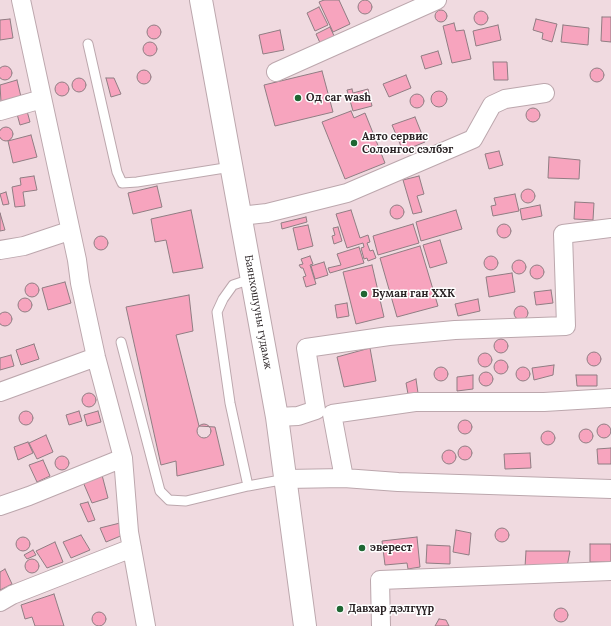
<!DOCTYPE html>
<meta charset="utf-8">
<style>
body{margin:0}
canvas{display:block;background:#f0dae0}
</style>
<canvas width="611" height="626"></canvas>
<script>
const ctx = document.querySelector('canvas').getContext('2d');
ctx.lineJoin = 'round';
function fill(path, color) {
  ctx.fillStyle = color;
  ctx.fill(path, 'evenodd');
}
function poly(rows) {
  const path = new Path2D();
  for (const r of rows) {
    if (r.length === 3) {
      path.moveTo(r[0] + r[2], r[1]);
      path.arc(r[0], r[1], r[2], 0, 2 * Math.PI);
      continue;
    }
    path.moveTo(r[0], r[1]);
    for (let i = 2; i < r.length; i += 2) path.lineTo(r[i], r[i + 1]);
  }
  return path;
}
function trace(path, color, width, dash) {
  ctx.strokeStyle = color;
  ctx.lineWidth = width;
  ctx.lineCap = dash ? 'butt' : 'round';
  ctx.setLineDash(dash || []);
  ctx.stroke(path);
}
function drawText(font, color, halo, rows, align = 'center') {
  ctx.font = font + ' Lora,serif';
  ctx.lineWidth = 3;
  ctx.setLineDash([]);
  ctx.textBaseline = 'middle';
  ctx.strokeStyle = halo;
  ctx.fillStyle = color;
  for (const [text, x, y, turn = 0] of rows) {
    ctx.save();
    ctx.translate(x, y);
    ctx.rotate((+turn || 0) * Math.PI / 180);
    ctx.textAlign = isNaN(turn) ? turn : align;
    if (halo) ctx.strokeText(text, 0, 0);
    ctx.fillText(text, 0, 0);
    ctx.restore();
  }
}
const building = poly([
 [324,0,339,0,350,24,333,32,319,2,324,0],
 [365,7,7],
 [319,7,328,25,315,31,307,13,319,7],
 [441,16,6],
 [481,18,7],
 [602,17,611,17,611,42,601,41,602,17],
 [10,19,13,38,0,40,0,20,10,19],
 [536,19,557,24,552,42,542,39,543,33,533,30,536,19],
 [454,23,456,31,464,30,471,59,452,63,443,26,454,23],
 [154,32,7],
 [498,25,501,40,476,46,473,31,498,25],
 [563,25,589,28,588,45,561,42,563,25],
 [330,27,335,38,321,45,316,34,330,27],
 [280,30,284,50,263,54,259,35,280,30],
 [150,49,7],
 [438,51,442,64,425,69,421,56,438,51],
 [493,62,507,62,508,80,494,80,493,62],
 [5,73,7],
 [597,75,7],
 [144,77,7],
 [322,71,333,112,275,126,264,85,322,71],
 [406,75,411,88,389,97,383,84,406,75],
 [79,85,7],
 [106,78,114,78,121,94,111,97,106,78],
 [17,80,21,97,1,102,0,85,17,80],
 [62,89,7],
 [352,89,353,93,368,89,372,106,353,111,347,90,352,89],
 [439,99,8],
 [417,101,7],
 [533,115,7],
 [27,111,30,122,20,125,17,114,27,111],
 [351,111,354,118,365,113,385,163,345,179,322,122,351,111],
 [415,117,425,142,403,151,392,125,415,117],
 [6,134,7],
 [31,135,37,157,13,163,8,141,31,135],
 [499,151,503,165,489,169,485,154,499,151],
 [549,157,580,160,579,179,548,178,549,157],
 [34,176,37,190,23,192,25,206,15,207,12,187,21,185,20,178,34,176],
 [419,176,424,194,417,196,422,212,413,214,403,180,419,176],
 [157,186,162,207,133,214,128,193,157,186],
 [528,196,7],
 [6,192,9,204,3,205,0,194,6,192],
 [515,194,519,211,493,216,491,206,496,205,494,198,515,194],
 [575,202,594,203,593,220,574,219,575,202],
 [397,212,7],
 [540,205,542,216,522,220,520,209,540,205],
 [191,210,203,268,173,273,166,240,155,242,151,219,191,210],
 [351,210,360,238,368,235,370,242,367,243,370,251,373,250,376,258,368,261,367,258,364,259,361,248,364,247,363,243,347,248,336,214,351,210],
 [456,210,462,229,421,241,416,222,456,210],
 [0,213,5,230,0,231,0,213],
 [306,217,307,222,282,229,281,223,306,217],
 [504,231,7],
 [413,224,419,243,378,255,373,236,413,224],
 [308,225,313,246,298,250,293,228,308,225],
 [338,227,342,241,334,244,332,236,335,235,333,228,338,227],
 [101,243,7],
 [440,240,447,263,430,268,423,245,440,240],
 [420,246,438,306,397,317,380,258,420,246],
 [359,247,364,263,330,273,328,268,341,265,337,254,359,247],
 [491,263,7],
 [310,256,313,264,310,265,316,284,306,287,303,277,306,276,303,268,301,268,299,265,303,264,301,259,310,256],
 [519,267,7],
 [324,262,328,275,315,279,311,266,324,262],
 [537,272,7],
 [372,265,384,317,356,324,343,272,372,265],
 [512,273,515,292,489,297,486,277,512,273],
 [65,282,71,303,48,310,42,288,65,282],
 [32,290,7],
 [551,290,553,303,536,305,534,292,551,290],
 [189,295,193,331,176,335,199,426,215,427,224,465,177,476,176,461,161,465,126,307,189,295],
 [25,305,7],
 [478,299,480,311,458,316,455,304,478,299],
 [347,303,349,316,337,318,335,305,347,303],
 [521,313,7],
 [5,319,7],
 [501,346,7],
 [34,344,39,359,21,365,16,350,34,344],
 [370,348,376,381,344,387,337,357,370,348],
 [594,359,7],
 [485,360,7],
 [11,355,14,366,0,370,0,358,11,355],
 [501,367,7],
 [554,365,553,375,534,380,532,368,554,365],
 [523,374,7],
 [441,374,7],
 [486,379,7],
 [473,375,473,389,457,391,457,377,473,375],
 [576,375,597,375,597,386,577,386,576,375],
 [416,379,418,393,408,394,406,383,416,379],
 [89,400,7],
 [26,418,7],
 [79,411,82,421,69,425,66,415,79,411],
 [98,411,101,422,87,426,84,415,98,411],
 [465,427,7],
 [204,431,7],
 [604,431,7],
 [586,436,7],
 [548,438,7],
 [46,435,53,452,37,459,29,443,46,435],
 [28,442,33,453,18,460,14,447,28,442],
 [465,453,7],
 [611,448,611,464,598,464,597,449,611,448],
 [449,457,7],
 [530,453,531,468,505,469,504,454,530,453],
 [62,463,7],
 [43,460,50,476,37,482,29,465,43,460],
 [102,475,108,498,92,503,83,482,102,475],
 [88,502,95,520,88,522,80,504,88,502],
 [120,523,123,535,106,542,100,528,120,523],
 [502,535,7],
 [456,530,471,533,469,555,453,552,456,530],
 [81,535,90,550,71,558,63,542,81,535],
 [23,544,7],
 [417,537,420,567,408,569,407,563,385,565,382,541,417,537],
 [55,542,63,562,47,568,36,551,55,542],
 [590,544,611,544,611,562,590,562,590,544],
 [427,545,450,546,450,564,426,563,427,545],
 [33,550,36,555,27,559,24,555,33,550],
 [526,551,570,551,567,567,525,567,526,551],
 [32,566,7],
 [5,569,12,584,0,590,0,572,5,569],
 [54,594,64,626,35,626,32,617,25,619,21,605,54,594],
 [561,615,7],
 [99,619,7],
 [439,619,446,620,449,626,435,626,439,619]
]);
const lane = poly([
 [88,44,117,172,122,183,137,182,231,167],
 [251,279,233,285,223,299,217,312,230,403,248,486,286,479],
 [121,342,160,491,169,500,186,501,248,486]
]);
const street = poly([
 [21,0,77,260,80,283,96,357,123,458,129,532,146,626],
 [276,72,437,0],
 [0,111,42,99],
 [240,216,267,213,347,193,473,139,492,105,505,99,545,93],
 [0,250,24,246,69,231],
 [0,392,96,357],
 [277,417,298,416,316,410,306,348,389,336,455,330,566,326,563,234,611,228],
 [344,478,332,414,415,402,544,402,611,398],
 [286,479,344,478,398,482,611,489],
 [0,506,29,496,123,458],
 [0,602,12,595,132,548],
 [381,626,380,580,611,571]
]);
const secondary = poly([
 [201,0,277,417,305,626]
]);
const markers = [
 [298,98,4,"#1f6633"],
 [354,143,4,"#1f6633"],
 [364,294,4,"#1f6633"],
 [362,548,4,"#1f6633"],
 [340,609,4,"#1f6633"]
];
const poiNames = [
 ["Од car wash",306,98],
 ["Авто сервис",362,137],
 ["Солонгос сэлбэг",362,150],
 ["Буман ган ХХК",372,294],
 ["эверест",370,548],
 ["Давхар дэлгүүр",348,609]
];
const streetNames = [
 ["Баянхошууны гудамж",258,312,80]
];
fill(building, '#f7a4be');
trace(building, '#907d83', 1);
trace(lane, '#bca7ad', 11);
trace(street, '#bca7ad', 20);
trace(secondary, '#bca7ad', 24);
trace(lane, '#fff', 9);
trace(street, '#fff', 18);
trace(secondary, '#fff', 22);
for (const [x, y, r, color] of markers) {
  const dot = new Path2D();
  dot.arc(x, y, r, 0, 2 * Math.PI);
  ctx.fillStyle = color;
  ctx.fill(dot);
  trace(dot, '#fff', 1.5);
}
drawText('bold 11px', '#2a2325', '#fff', poiNames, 'left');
drawText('11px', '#2a2325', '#fff', streetNames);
</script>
